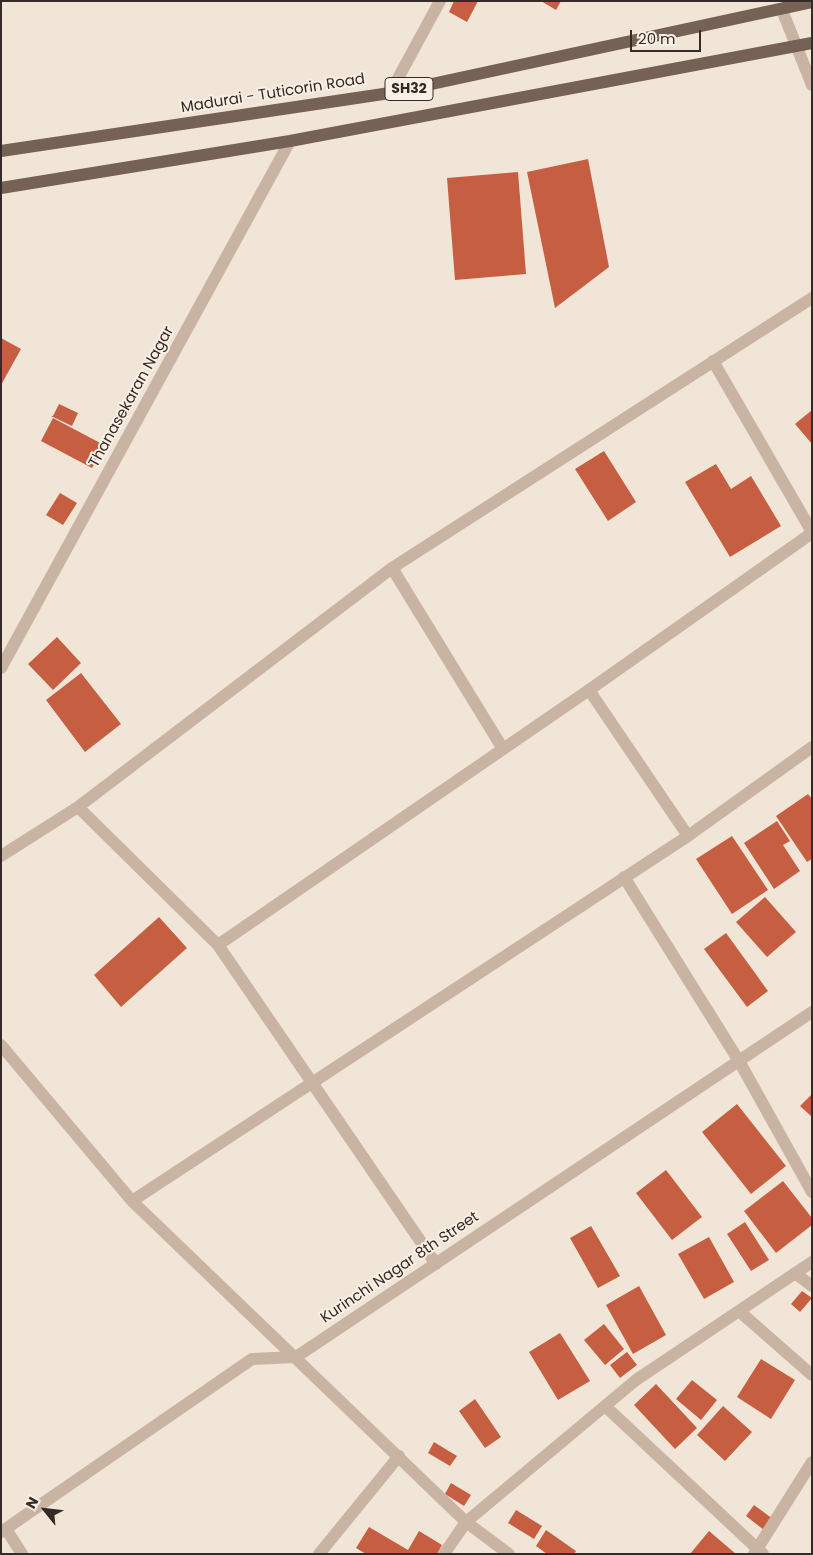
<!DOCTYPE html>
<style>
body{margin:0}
#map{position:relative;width:813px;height:1555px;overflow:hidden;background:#f1e5d8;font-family:Poppins,sans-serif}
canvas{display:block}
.frame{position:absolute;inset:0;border:2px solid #342a26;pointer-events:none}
.north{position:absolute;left:20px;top:1485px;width:50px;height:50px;-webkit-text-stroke:4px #f9efe4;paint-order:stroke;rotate:299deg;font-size:14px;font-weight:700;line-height:20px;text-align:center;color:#342a26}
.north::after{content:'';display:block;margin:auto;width:18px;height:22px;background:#342a26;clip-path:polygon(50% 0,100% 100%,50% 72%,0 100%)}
.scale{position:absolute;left:630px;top:30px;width:71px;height:22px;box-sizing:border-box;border:2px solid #342a26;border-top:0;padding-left:6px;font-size:15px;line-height:18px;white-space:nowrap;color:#342a26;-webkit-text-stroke:4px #f9efe4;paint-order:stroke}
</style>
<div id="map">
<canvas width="813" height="1555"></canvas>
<div class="frame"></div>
<div class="north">N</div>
<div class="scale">20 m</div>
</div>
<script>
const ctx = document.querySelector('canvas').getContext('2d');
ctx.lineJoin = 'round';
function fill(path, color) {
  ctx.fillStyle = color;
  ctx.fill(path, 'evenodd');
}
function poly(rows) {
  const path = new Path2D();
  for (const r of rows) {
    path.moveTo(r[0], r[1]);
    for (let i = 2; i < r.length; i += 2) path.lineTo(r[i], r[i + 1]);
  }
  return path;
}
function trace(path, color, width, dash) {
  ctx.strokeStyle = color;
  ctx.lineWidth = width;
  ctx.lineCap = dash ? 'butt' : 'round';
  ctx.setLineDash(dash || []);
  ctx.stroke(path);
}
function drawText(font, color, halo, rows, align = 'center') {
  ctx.font = font + ' Poppins,sans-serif';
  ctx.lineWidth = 4;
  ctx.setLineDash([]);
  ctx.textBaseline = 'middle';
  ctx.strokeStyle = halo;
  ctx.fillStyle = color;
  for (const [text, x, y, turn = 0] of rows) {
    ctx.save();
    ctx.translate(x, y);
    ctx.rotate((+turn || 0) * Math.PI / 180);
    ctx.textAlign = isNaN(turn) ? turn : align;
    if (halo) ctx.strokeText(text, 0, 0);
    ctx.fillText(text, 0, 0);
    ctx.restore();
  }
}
const building = poly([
 [454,1,478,1,467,22,449,12],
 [541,1,561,1,556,10],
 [588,159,609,267,555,308,527,172],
 [518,172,526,274,455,280,447,178],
 [1,338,21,349,1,385],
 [59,404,78,413,72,426,51,416,53,416],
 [812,410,812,444,795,424],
 [53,418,104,445,92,468,41,441],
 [604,451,636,502,608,521,575,469],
 [716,464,731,489,751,476,781,526,730,557,685,482],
 [60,493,77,503,63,525,46,515],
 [57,637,81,663,53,690,28,664],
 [81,673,121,724,85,752,46,700],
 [808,794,812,799,812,859,807,862,776,816],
 [777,821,790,841,783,845,800,871,774,889,744,843],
 [732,836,768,890,732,914,696,859],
 [765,897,796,932,767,957,736,922],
 [159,917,187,948,121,1007,94,975],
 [726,933,768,991,747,1007,704,949],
 [812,1094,812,1117,800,1106],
 [737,1104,786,1166,751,1194,702,1132],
 [666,1170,702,1217,672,1240,636,1193],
 [783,1181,812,1218,812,1225,776,1253,744,1211],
 [745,1222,769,1260,751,1271,727,1234],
 [591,1226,620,1276,598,1288,570,1238],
 [709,1237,734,1282,704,1299,678,1254],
 [639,1286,666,1335,633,1354,606,1305],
 [802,1291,812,1298,800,1312,791,1304],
 [604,1324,624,1349,605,1365,584,1340],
 [560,1333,590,1381,558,1400,529,1352],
 [627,1352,637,1365,620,1378,610,1365],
 [761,1359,795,1380,771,1419,737,1397],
 [692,1380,717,1400,701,1420,676,1399],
 [656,1384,697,1428,675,1449,634,1405],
 [475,1399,501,1437,485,1448,459,1411],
 [723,1406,752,1432,725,1461,697,1435],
 [434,1442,457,1456,450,1466,428,1453],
 [451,1483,471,1495,464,1506,445,1494],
 [754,1505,773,1519,764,1530,746,1516],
 [516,1510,542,1526,534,1539,508,1523],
 [369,1527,408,1550,419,1531,442,1545,437,1554,366,1554,356,1548],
 [546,1530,576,1551,574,1554,547,1554,536,1546],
 [709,1531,736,1554,690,1554]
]);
const minor = poly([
 [782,10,812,85],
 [390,93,440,1],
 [713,361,812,532],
 [392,568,503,749],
 [1,668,290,141],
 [589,690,688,836],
 [78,807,218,945,436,1264],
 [1,856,78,807,392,568,812,298],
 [624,877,739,1061,812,1192],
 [218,945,589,690,812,533],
 [1,1045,132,1201,466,1522,509,1554],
 [132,1201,688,836,812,747],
 [795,1273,812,1286],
 [739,1311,812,1375],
 [605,1406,763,1554],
 [6,1529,22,1554],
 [1,1532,252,1359,296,1357,812,1012],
 [319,1554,399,1456],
 [444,1554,466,1522,636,1380,812,1262],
 [754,1554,812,1462]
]);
const major = poly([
 [1,151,390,93,812,2],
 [1,188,290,141,812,43]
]);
const shields = [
 [409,89,48]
];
const shieldNames = [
 ["SH32",409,89]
];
const streetNames = [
 ["Madurai - Tuticorin Road",273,94,-9],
 ["Thanasekaran Nagar",132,397,-61],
 ["Kurinchi Nagar 8th Street",400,1268,-34]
];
fill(building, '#c65f41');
trace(minor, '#c9b4a4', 12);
trace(major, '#766157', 12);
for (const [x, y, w] of shields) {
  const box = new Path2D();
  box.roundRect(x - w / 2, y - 11.5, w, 23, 4);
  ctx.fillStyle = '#f9efe4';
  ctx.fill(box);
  trace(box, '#342a26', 1);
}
drawText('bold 14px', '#342a26', null, shieldNames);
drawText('15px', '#342a26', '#f9efe4', streetNames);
</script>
